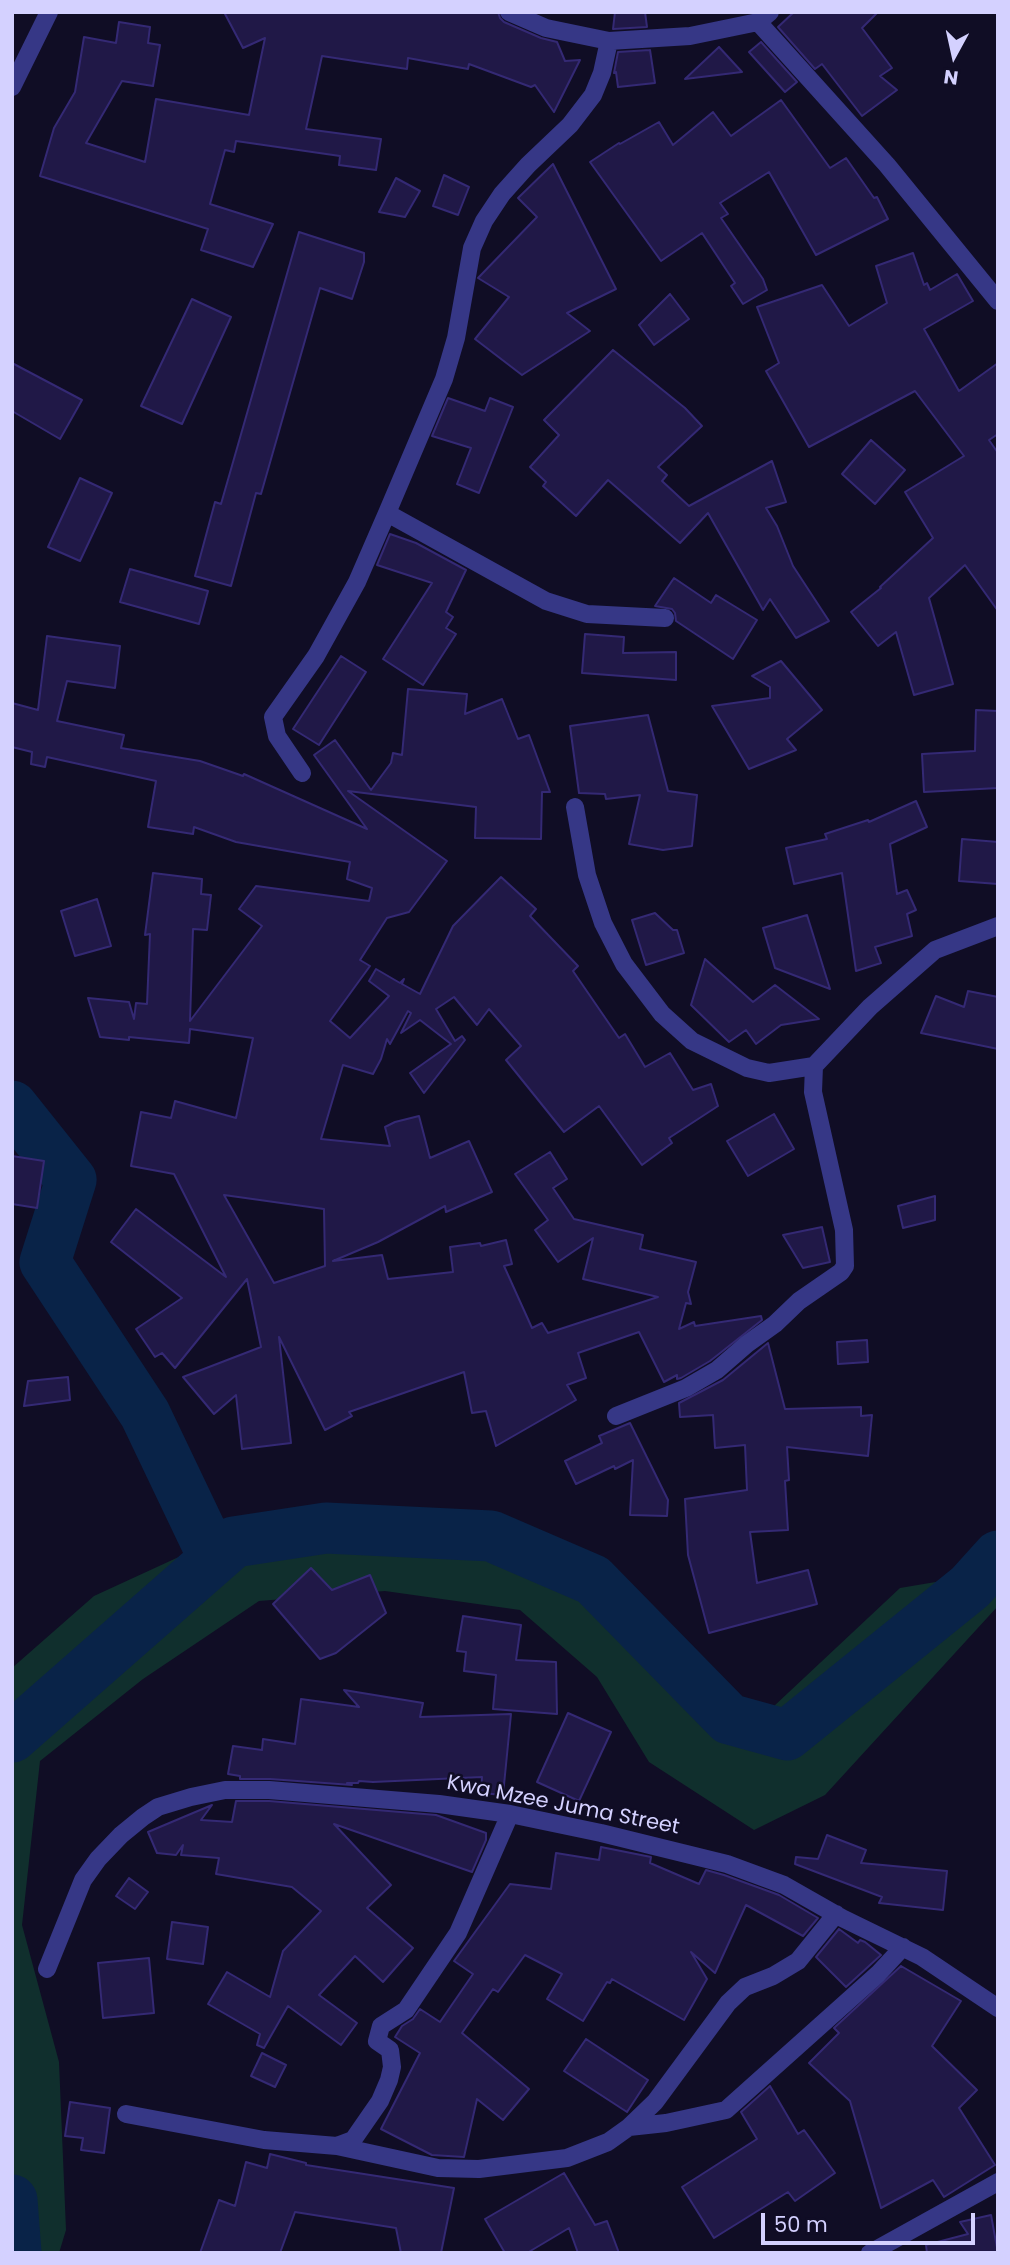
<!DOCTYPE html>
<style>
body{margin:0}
#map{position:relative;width:1010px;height:2265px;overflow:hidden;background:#100d25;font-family:Poppins,sans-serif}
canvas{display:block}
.frame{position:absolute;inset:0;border:14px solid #d4d1ff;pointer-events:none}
.north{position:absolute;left:919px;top:21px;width:70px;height:70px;-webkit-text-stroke:5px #100d25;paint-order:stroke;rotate:188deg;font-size:19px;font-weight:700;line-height:28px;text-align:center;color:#d4d1ff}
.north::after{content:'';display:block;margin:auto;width:24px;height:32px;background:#d4d1ff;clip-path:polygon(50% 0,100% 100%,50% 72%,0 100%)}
.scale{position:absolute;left:761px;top:2213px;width:214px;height:32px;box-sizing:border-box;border:4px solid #d4d1ff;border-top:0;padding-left:9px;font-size:21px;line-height:24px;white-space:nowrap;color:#d4d1ff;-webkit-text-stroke:5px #100d25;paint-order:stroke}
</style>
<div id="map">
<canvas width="1010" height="2265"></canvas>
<div class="frame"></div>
<div class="north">N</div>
<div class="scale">50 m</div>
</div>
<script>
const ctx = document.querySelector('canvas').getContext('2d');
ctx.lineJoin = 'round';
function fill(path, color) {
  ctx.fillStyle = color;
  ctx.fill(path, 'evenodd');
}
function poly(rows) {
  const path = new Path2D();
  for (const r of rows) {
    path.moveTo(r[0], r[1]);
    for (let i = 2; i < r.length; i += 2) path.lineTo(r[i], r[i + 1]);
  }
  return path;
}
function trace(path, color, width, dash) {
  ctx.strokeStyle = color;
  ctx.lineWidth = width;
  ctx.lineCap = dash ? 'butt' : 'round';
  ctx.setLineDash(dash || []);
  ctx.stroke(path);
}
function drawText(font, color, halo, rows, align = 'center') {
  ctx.font = font + ' Poppins,sans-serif';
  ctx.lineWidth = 5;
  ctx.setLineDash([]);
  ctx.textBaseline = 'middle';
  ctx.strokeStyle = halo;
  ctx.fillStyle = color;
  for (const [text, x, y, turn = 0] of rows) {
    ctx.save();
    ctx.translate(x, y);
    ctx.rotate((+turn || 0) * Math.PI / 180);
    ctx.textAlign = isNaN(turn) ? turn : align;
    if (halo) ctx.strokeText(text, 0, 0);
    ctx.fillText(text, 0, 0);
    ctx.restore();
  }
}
const green = poly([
 [379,1520,576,1567,741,1737,900,1588,983,1574,998,1559,998,1606,825,1795,754,1830,649,1762,597,1677,520,1610,385,1591,259,1601,143,1679,40,1761,22,1925,59,2062,66,2230,59,2253,12,2253,12,1668,94,1596,246,1526]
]);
const river = poly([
 [12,1106,71,1180,45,1262,145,1414,207,1544],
 [12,1737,234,1542,326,1528,491,1536,593,1580,729,1719,787,1735,970,1587,998,1556],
 [12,2200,16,2253]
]);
const building = poly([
 [224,12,498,12,500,18,504,22,541,38,557,42,565,61,580,60,554,112,535,85,531,87,469,64,468,69,408,58,407,69,322,56,306,129,381,139,376,170,339,165,340,156,236,141,234,152,225,150,210,204,273,224,253,267,201,250,208,229,40,176,54,128,75,92,84,37,116,43,119,22,150,27,148,43,160,45,153,86,122,81,86,143,145,162,156,99,249,115,265,38,243,48,224,12],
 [615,12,645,12,647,27,613,29,615,12],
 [794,12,878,12,862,28,892,68,880,76,897,90,862,116,822,64,815,69,778,27,794,12],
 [761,42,797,82,785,92,749,52,761,42],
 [719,47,742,72,685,79,719,47],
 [650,50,655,83,618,87,616,72,614,73,618,52,650,50],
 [781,100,830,168,846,158,874,198,877,197,888,219,816,255,769,172,720,203,728,214,721,218,763,279,767,290,743,304,731,286,735,283,702,233,661,261,590,162,619,143,620,144,659,122,673,145,713,112,731,136,781,100],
 [553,164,616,289,567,313,590,331,522,375,475,339,509,297,478,278,537,217,518,198,553,164],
 [444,175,469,187,458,215,433,206,444,175],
 [396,178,420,191,405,217,379,212,396,178],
 [299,232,364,253,364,262,352,299,320,288,261,494,256,493,231,586,195,576,215,502,221,504,299,232],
 [913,253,924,285,927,283,930,290,957,274,973,301,924,329,959,391,998,363,998,434,989,440,998,453,998,611,965,565,929,598,953,684,914,695,896,632,878,646,851,612,881,588,880,587,933,538,905,492,964,456,915,391,809,447,766,371,779,363,757,307,822,285,849,326,887,303,876,266,913,253],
 [670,294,689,319,654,345,639,325,670,294],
 [192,299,231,317,182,424,141,406,192,299],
 [613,350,685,408,702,426,658,467,667,475,662,481,689,506,772,461,786,502,766,508,777,526,793,566,829,621,796,638,770,599,763,610,708,513,680,543,608,480,576,516,543,486,546,482,530,467,559,435,544,420,613,350],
 [12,363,82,400,60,439,12,411,12,363],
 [448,398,485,411,490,398,513,407,479,493,457,484,471,448,432,436,448,398],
 [871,440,905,470,875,504,842,474,871,440],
 [80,478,112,493,80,561,48,547,80,478],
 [390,534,416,543,466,570,446,612,453,617,446,628,456,634,423,685,383,659,432,583,377,565,390,534],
 [130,569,208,591,199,624,120,602,130,569],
 [674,578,711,603,716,595,757,620,733,659,676,621,675,613,672,609,655,606,674,578],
 [585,634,624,637,623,653,676,652,676,680,582,673,585,634],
 [47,636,120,646,115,688,67,681,57,721,124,735,121,748,200,761,243,776,244,774,367,829,314,755,335,740,371,790,391,763,393,753,402,755,408,689,467,694,465,714,502,699,518,739,529,735,550,792,542,792,541,839,475,838,476,807,348,791,447,861,409,912,387,918,360,960,370,966,330,1021,350,1038,389,996,369,981,376,969,400,983,404,979,402,984,420,994,453,926,501,877,536,909,530,916,578,966,573,971,619,1038,625,1034,645,1067,670,1053,693,1090,711,1084,718,1106,669,1138,672,1143,642,1165,599,1106,564,1132,506,1060,521,1046,489,1009,477,1025,454,997,436,1009,455,1041,462,1036,465,1040,424,1093,410,1073,451,1044,420,1020,401,1033,411,1013,408,1011,390,1044,387,1039,381,1059,373,1074,343,1065,321,1139,390,1146,385,1127,395,1122,419,1116,430,1158,469,1141,492,1192,446,1212,445,1206,378,1242,333,1261,382,1255,388,1279,453,1272,450,1247,480,1243,481,1246,506,1240,512,1264,504,1266,532,1328,542,1323,548,1333,658,1297,583,1279,593,1238,558,1262,535,1230,548,1220,515,1174,550,1152,567,1179,553,1188,574,1219,643,1235,640,1249,696,1262,688,1292,691,1304,686,1303,679,1329,694,1322,695,1326,761,1316,762,1320,710,1361,681,1378,677,1379,677,1375,664,1382,639,1332,578,1353,586,1378,567,1385,576,1400,496,1446,486,1411,472,1413,464,1372,349,1412,352,1416,325,1430,279,1337,291,1443,242,1449,236,1395,214,1414,183,1377,261,1347,247,1279,175,1368,162,1353,155,1357,136,1329,182,1298,111,1242,136,1209,226,1277,174,1174,131,1166,141,1112,171,1118,175,1101,236,1118,253,1038,190,1029,189,1043,129,1037,129,1040,100,1037,88,998,129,1002,134,1019,136,1003,147,1004,150,934,145,935,153,873,202,879,201,894,211,895,207,930,193,929,190,1021,262,926,239,909,256,886,369,901,372,888,347,879,350,862,236,842,194,827,193,834,148,827,156,781,47,757,45,767,31,764,32,752,12,747,12,703,38,710,47,636],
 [224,1195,324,1209,325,1266,274,1283,224,1195],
 [341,656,366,672,319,745,293,729,341,656],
 [781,661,822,710,787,739,796,750,749,769,712,706,770,698,770,687,752,676,781,661],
 [976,710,998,711,998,788,924,792,922,754,975,751,976,710],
 [648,715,668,791,697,795,692,846,663,850,629,844,640,795,606,799,605,794,579,793,570,726,648,715],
 [916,801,927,827,890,844,897,894,907,890,916,910,907,914,912,936,875,947,881,963,856,971,842,873,794,884,786,848,827,839,825,834,868,820,869,822,916,801],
 [962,839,998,842,998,884,959,881,962,839],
 [97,899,111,946,75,956,61,911,97,899],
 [655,913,673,930,677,930,684,953,646,965,632,920,655,913],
 [807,915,830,989,775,968,763,928,807,915],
 [705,959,753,1002,775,985,819,1019,781,1025,756,1044,746,1030,729,1042,691,1005,705,959],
 [968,991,998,997,998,1049,921,1033,936,996,964,1007,968,991],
 [774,1114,794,1149,748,1176,727,1141,774,1114],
 [12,1156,44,1161,37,1208,12,1204,12,1156],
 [935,1196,935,1220,903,1228,898,1206,935,1196],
 [822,1227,830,1262,803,1268,783,1235,822,1227],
 [867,1340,868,1362,838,1364,837,1342,867,1340],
 [768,1343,785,1409,861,1407,861,1416,872,1415,868,1456,787,1447,789,1480,785,1481,788,1530,750,1532,757,1583,808,1570,817,1604,709,1633,688,1555,685,1499,747,1490,745,1445,715,1448,713,1415,680,1417,679,1403,723,1380,768,1343],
 [68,1377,70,1400,24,1406,28,1381,68,1377],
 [630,1423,668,1500,667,1516,630,1515,633,1460,615,1469,614,1466,576,1484,565,1461,602,1443,599,1436,630,1423],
 [311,1568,332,1590,370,1575,386,1613,336,1653,320,1659,273,1604,311,1568],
 [463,1616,521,1625,516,1660,556,1662,557,1714,493,1709,496,1675,464,1671,466,1652,457,1651,463,1616],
 [344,1690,423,1703,420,1717,511,1714,503,1795,481,1793,482,1777,373,1782,359,1781,358,1783,347,1783,352,1785,270,1779,240,1779,240,1776,228,1774,233,1746,262,1750,263,1739,295,1744,301,1699,359,1707,344,1690],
 [568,1713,611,1732,579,1801,537,1782,568,1713],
 [236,1801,269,1801,436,1815,486,1833,486,1840,472,1872,334,1824,391,1885,367,1908,413,1948,383,1982,355,1956,319,1995,357,2023,341,2045,288,2006,264,2048,257,2045,260,2034,208,2004,227,1972,270,1997,283,1951,321,1911,292,1887,216,1874,219,1858,181,1855,183,1845,176,1855,157,1853,148,1832,212,1805,201,1820,232,1822,236,1801],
 [827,1835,866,1850,861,1863,947,1871,943,1910,879,1903,882,1897,795,1864,796,1857,818,1859,827,1835],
 [601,1847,651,1857,650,1863,699,1884,706,1870,724,1875,779,1895,818,1918,803,1936,746,1905,715,1973,691,1952,707,1979,684,2020,612,1979,610,1983,607,1982,583,2021,547,1999,562,1974,525,1955,498,1992,493,1989,462,2033,529,2089,503,2120,477,2099,464,2157,432,2155,381,2129,420,2053,395,2037,402,2026,413,2019,420,2009,440,2022,473,1974,454,1961,510,1884,551,1889,556,1853,599,1860,601,1847],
 [129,1878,148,1892,135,1909,116,1896,129,1878],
 [172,1922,208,1927,203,1964,167,1959,172,1922],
 [839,1929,858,1943,860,1940,865,1942,881,1955,846,1987,816,1957,839,1929],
 [149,1958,154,2013,103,2018,98,1963,149,1958],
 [901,1966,961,2001,932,2046,977,2090,959,2108,995,2165,944,2197,933,2180,881,2208,850,2101,809,2063,839,2033,834,2028,901,1966],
 [586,2039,648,2080,627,2112,564,2071,586,2039],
 [262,2053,286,2065,275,2087,251,2076,262,2053],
 [770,2086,798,2134,804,2130,835,2173,795,2201,788,2192,714,2238,682,2187,757,2139,741,2112,770,2086],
 [70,2102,110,2108,104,2153,81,2150,83,2138,65,2136,70,2102],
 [270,2154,306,2163,306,2165,454,2188,441,2253,401,2253,396,2228,295,2212,280,2253,200,2253,219,2200,235,2206,246,2162,267,2168,270,2154],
 [564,2173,595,2225,607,2221,619,2253,578,2253,569,2228,527,2253,505,2253,485,2219,564,2173],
 [991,2215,998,2253,927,2253,926,2245,968,2234,960,2222,991,2215]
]);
const minor = poly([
 [509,12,546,28,609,41,690,36,758,22,770,12],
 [758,22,887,165,998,301],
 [12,87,49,12],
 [387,513,546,601,587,614,665,618],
 [302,773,277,736,273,717,316,656,357,582,387,513,444,379,456,338,472,248,484,221,502,194,528,165,570,125,593,95,602,73,609,41],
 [575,807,587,875,603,923,624,964,662,1014,692,1041,747,1068,769,1073,814,1066,870,1007,935,950,998,926],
 [616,1416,686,1388,717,1370,747,1344,775,1324,799,1301,841,1272,845,1266,844,1230,813,1092,814,1066],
 [47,1969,83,1880,98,1859,121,1835,143,1817,158,1807,191,1797,225,1790,269,1790,439,1804,510,1814,601,1833,727,1864,784,1885,842,1918,922,1957,998,2008],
 [126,2114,264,2140,337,2146,353,2140,380,2101,389,2080,392,2067,390,2050,377,2041,381,2026,406,2010,458,1933,510,1814],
 [629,2127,666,2123,726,2110,878,1974,903,1947],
 [337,2146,438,2168,479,2169,567,2158,608,2142,629,2127,655,2102,728,2003,745,1987,773,1976,798,1961,836,1914],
 [870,2253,998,2182]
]);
const streetNames = [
 ["Kwa Mzee Juma Street",563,1806,11]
];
fill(green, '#102f2d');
trace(river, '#092348', 51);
fill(building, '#201847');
trace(building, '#342974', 2);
trace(minor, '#363786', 18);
drawText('21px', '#d4d1ff', '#100d25', streetNames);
</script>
